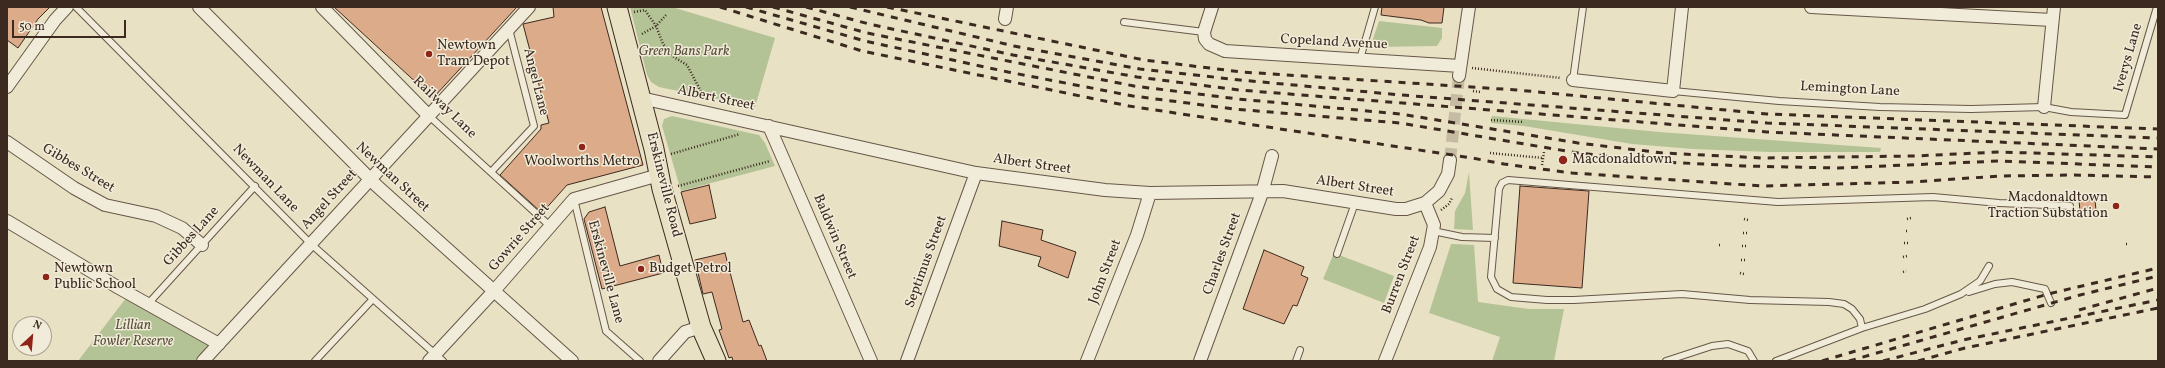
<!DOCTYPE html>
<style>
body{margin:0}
#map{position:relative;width:2165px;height:368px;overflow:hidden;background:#e9e1c4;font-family:Vollkorn,serif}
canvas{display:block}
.frame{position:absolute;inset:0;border:8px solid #3c291f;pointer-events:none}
.north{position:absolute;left:12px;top:316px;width:40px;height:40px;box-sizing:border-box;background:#f1ecd9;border:1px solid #a99e8f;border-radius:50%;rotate:26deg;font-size:11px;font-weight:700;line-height:16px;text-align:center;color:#3c291f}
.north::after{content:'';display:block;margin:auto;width:14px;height:18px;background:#8f2418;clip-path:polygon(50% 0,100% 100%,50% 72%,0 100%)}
.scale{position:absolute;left:12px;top:20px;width:114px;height:18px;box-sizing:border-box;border:2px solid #3c291f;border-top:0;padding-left:5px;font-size:12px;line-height:14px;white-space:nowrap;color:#3c291f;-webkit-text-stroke:3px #f1ecd9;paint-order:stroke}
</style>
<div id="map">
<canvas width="2165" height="368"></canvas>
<div class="frame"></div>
<div class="north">N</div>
<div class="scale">50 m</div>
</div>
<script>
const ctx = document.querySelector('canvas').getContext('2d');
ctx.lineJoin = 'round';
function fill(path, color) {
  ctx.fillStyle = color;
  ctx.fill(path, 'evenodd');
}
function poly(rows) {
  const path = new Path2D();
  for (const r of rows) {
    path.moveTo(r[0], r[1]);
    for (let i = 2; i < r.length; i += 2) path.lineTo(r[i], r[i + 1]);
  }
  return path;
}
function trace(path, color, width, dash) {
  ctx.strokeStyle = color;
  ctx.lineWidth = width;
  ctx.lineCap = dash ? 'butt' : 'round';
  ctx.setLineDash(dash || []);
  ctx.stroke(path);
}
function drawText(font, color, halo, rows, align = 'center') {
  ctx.font = font + ' Vollkorn,serif';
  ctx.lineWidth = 3;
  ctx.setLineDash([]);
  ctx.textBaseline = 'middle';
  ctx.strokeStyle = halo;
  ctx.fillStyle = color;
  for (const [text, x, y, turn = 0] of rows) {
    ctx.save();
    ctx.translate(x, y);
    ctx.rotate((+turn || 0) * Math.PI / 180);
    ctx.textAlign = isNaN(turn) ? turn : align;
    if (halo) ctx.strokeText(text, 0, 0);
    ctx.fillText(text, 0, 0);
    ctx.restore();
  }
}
const green = poly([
 [630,7,672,7,775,38,755,107,659,87,651,82,647,75],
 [1379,21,1442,28,1442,38,1437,46,1374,47,1372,46,1372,42],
 [672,116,759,135,765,143,775,166,681,191,662,126,664,119],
 [1492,116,1659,132,1881,148,1880,152,1769,152,1693,149,1632,144,1524,126,1491,123],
 [1469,172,1473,230,1454,229,1455,211,1465,193],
 [1451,244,1474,245,1478,302,1529,309,1564,309,1554,361,1492,361,1500,337,1429,313],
 [1334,253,1394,276,1384,303,1323,279],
 [126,298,209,345,196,361,78,361]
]);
const building = poly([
 [7,7,50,7,38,19,18,48,7,40,7,7],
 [334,7,517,7,433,98,334,7],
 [553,7,601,7,643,165,567,185,542,213,500,175,541,129,541,125,549,123,523,24,554,17,553,7],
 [1382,7,1444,7,1442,23,1429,23,1421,20,1381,15,1382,7],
 [709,185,716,218,690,224,681,192,709,185],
 [1520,186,1589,191,1582,288,1513,283,1520,186],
 [2079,199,2095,199,2096,211,2080,212,2079,199],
 [605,207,620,266,659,255,663,273,602,289,584,219,589,212,605,207],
 [1002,221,1043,230,1041,240,1076,252,1068,278,1038,266,1041,257,999,246,1002,221],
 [1264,250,1304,267,1301,275,1308,278,1297,306,1293,305,1284,324,1243,309,1264,250],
 [725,253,743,322,749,320,759,346,761,345,767,361,733,361,732,357,729,358,719,330,722,329,712,292,703,294,695,260,725,253]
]);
const streetTunnel = poly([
 [1450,160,1459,76]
]);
const path = poly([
 [634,12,645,10,656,26,663,44,674,57,687,65,705,99],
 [642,34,656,26,667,14],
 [1472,68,1561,78],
 [1473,91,1480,92],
 [1491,120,1524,122],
 [1490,153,1543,158],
 [671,154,740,134],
 [1542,165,1544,152],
 [678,186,770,161],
 [1441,210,1449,204,1452,198],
 [1744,219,1748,220],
 [1907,219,1911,218],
 [1906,231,1909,231],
 [1743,233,1747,233],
 [1904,243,1908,243],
 [2126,244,2129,244],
 [1719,245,1722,245],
 [1742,246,1746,246],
 [1903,257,1907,256],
 [1741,260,1745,260],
 [1903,272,1906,271],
 [1740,273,1744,274]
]);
const lane = poly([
 [76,7,311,244,443,361],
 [1124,22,1204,32],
 [1360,59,1375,7],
 [1573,80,1583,7],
 [1673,91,1779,101,1880,107,1971,109,2044,107,2071,112,2125,115,2157,7],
 [428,115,550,226],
 [491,172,534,126,509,29],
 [574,199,606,331,640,361],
 [1433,231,1462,237,1495,238],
 [1337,254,1355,203],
 [1969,292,1995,284,2012,282,2045,289,2051,303],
 [147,305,255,186],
 [1862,328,1860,319,1852,309,1844,304,1829,302,1750,300,1682,294,1574,300,1547,300,1511,297,1497,289,1491,277,1499,189,1502,183,1508,180,1778,202,1933,197,1999,203,2070,206],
 [315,361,372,300],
 [1296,361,1300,350],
 [1666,361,1712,346,1728,344,1748,351,1754,361],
 [1776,361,1862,328,1925,309,1961,294,1980,281,1989,266]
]);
const street = poly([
 [199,7,377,186,572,361],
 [322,7,428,115],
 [1212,7,1204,32,1205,39,1209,44,1225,51,1460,66],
 [1811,7,2052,20],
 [1005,19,1007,7],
 [1459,76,1469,7],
 [1573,80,1673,91,1682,7],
 [7,87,55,20,67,7],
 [641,98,976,173,1105,190,1150,193,1283,191,1396,209,1406,209,1425,203,1439,191,1448,174,1450,160],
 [2044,107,2054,7],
 [769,126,871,361],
 [7,142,74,188,105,205,156,216,182,228,202,245],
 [7,221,119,288,219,344],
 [203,361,529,7],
 [429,361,493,292,574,199,659,175],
 [659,361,685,332,701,327],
 [907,361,976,173],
 [1087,361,1137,235,1150,193],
 [1200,361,1262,193,1272,156],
 [1385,361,1430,247,1434,225,1425,203]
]);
const primary = poly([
 [617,7,654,149,662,189,701,327,716,361]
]);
const rail = poly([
 [720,7,862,51,1129,106,1472,158,1504,164,1572,173,1762,186,1914,182,1999,176,2074,175,2158,177],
 [746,7,865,41,1008,72,1133,96,1234,109,1400,123,1578,153,1662,162,1744,166,1838,168,1999,161,2158,167],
 [773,7,867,33,1134,86,1238,99,1400,114,1578,143,1663,153,1763,158,1914,156,1999,152,2158,157],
 [806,7,869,24,1013,55,1137,77,1239,90,1767,132,2158,149],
 [850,7,1014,46,1140,69,1240,80,1401,95,1767,123,2158,138],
 [887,7,1144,60,1242,72,1517,90,1767,114,2158,129],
 [2079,310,2158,288],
 [1822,361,2048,294,2158,268],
 [1849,361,2080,295,2158,276],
 [1883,361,1963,340,2158,300],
 [1918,361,1965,348,2158,308]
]);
const markers = [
 [429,54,4,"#8f2418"],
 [582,147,4,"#8f2418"],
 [1563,160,5,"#8f2418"],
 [2116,206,4,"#8f2418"],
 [641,269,4,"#8f2418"],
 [46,277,4,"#8f2418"]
];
const streetNames = [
 ["Copeland Avenue",1334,43,3],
 ["Iverys Lane",2129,58,-74],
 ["Angel Lane",535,82,76],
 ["Lemington Lane",1850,90,3],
 ["Albert Street",716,99,12],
 ["Railway Lane",444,108,44],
 ["Albert Street",1032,165,8],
 ["Gibbes Street",78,169,31],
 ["Newman Street",392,178,43],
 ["Newman Lane",265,179,46],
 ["Erskineville Road",663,185,76],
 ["Albert Street",1355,187,9],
 ["Angel Street",330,200,-48],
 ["Gibbes Lane",192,237,-48],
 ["Baldwin Street",834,237,67],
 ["Gowrie Street",520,238,-49],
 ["Charles Street",1223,254,-70],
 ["Septimus Street",927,262,-70],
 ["Erskineville Lane",605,272,75],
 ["John Street",1106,272,-69],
 ["Burren Street",1402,275,-69]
];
const poiNames = [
 ["Newtown",437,46],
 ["Tram Depot",437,62],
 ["Macdonaldtown",1572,160],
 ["Woolworths Metro",582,162,"center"],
 ["Macdonaldtown",2108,198,"right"],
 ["Traction Substation",2108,214,"right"],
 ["Newtown",54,269],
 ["Public School",54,285],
 ["Budget Petrol",649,269]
];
const parkNames = [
 ["Green Bans Park",684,52],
 ["Lillian",133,326],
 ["Fowler Reserve",133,342]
];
fill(green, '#b4c396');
fill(building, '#dcac8a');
trace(building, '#3c291f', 1);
trace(streetTunnel, '#c6bca3', 12, [12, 6]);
trace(lane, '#675748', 8);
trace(street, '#675748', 14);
trace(primary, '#3c291f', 21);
trace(path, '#3c291f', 2.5, [1, 2]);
trace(lane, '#f1ecd9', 6);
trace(street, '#f1ecd9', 12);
trace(primary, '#e9e1c4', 19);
trace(rail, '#3c291f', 3, [7, 7]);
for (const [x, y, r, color] of markers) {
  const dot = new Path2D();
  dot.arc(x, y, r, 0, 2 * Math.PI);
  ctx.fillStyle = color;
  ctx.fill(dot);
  trace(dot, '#f1ecd9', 1.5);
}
drawText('14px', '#3c291f', '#f1ecd9', streetNames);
drawText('14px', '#3c291f', '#f1ecd9', poiNames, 'left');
drawText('italic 14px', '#5a503d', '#f1ecd9', parkNames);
</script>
